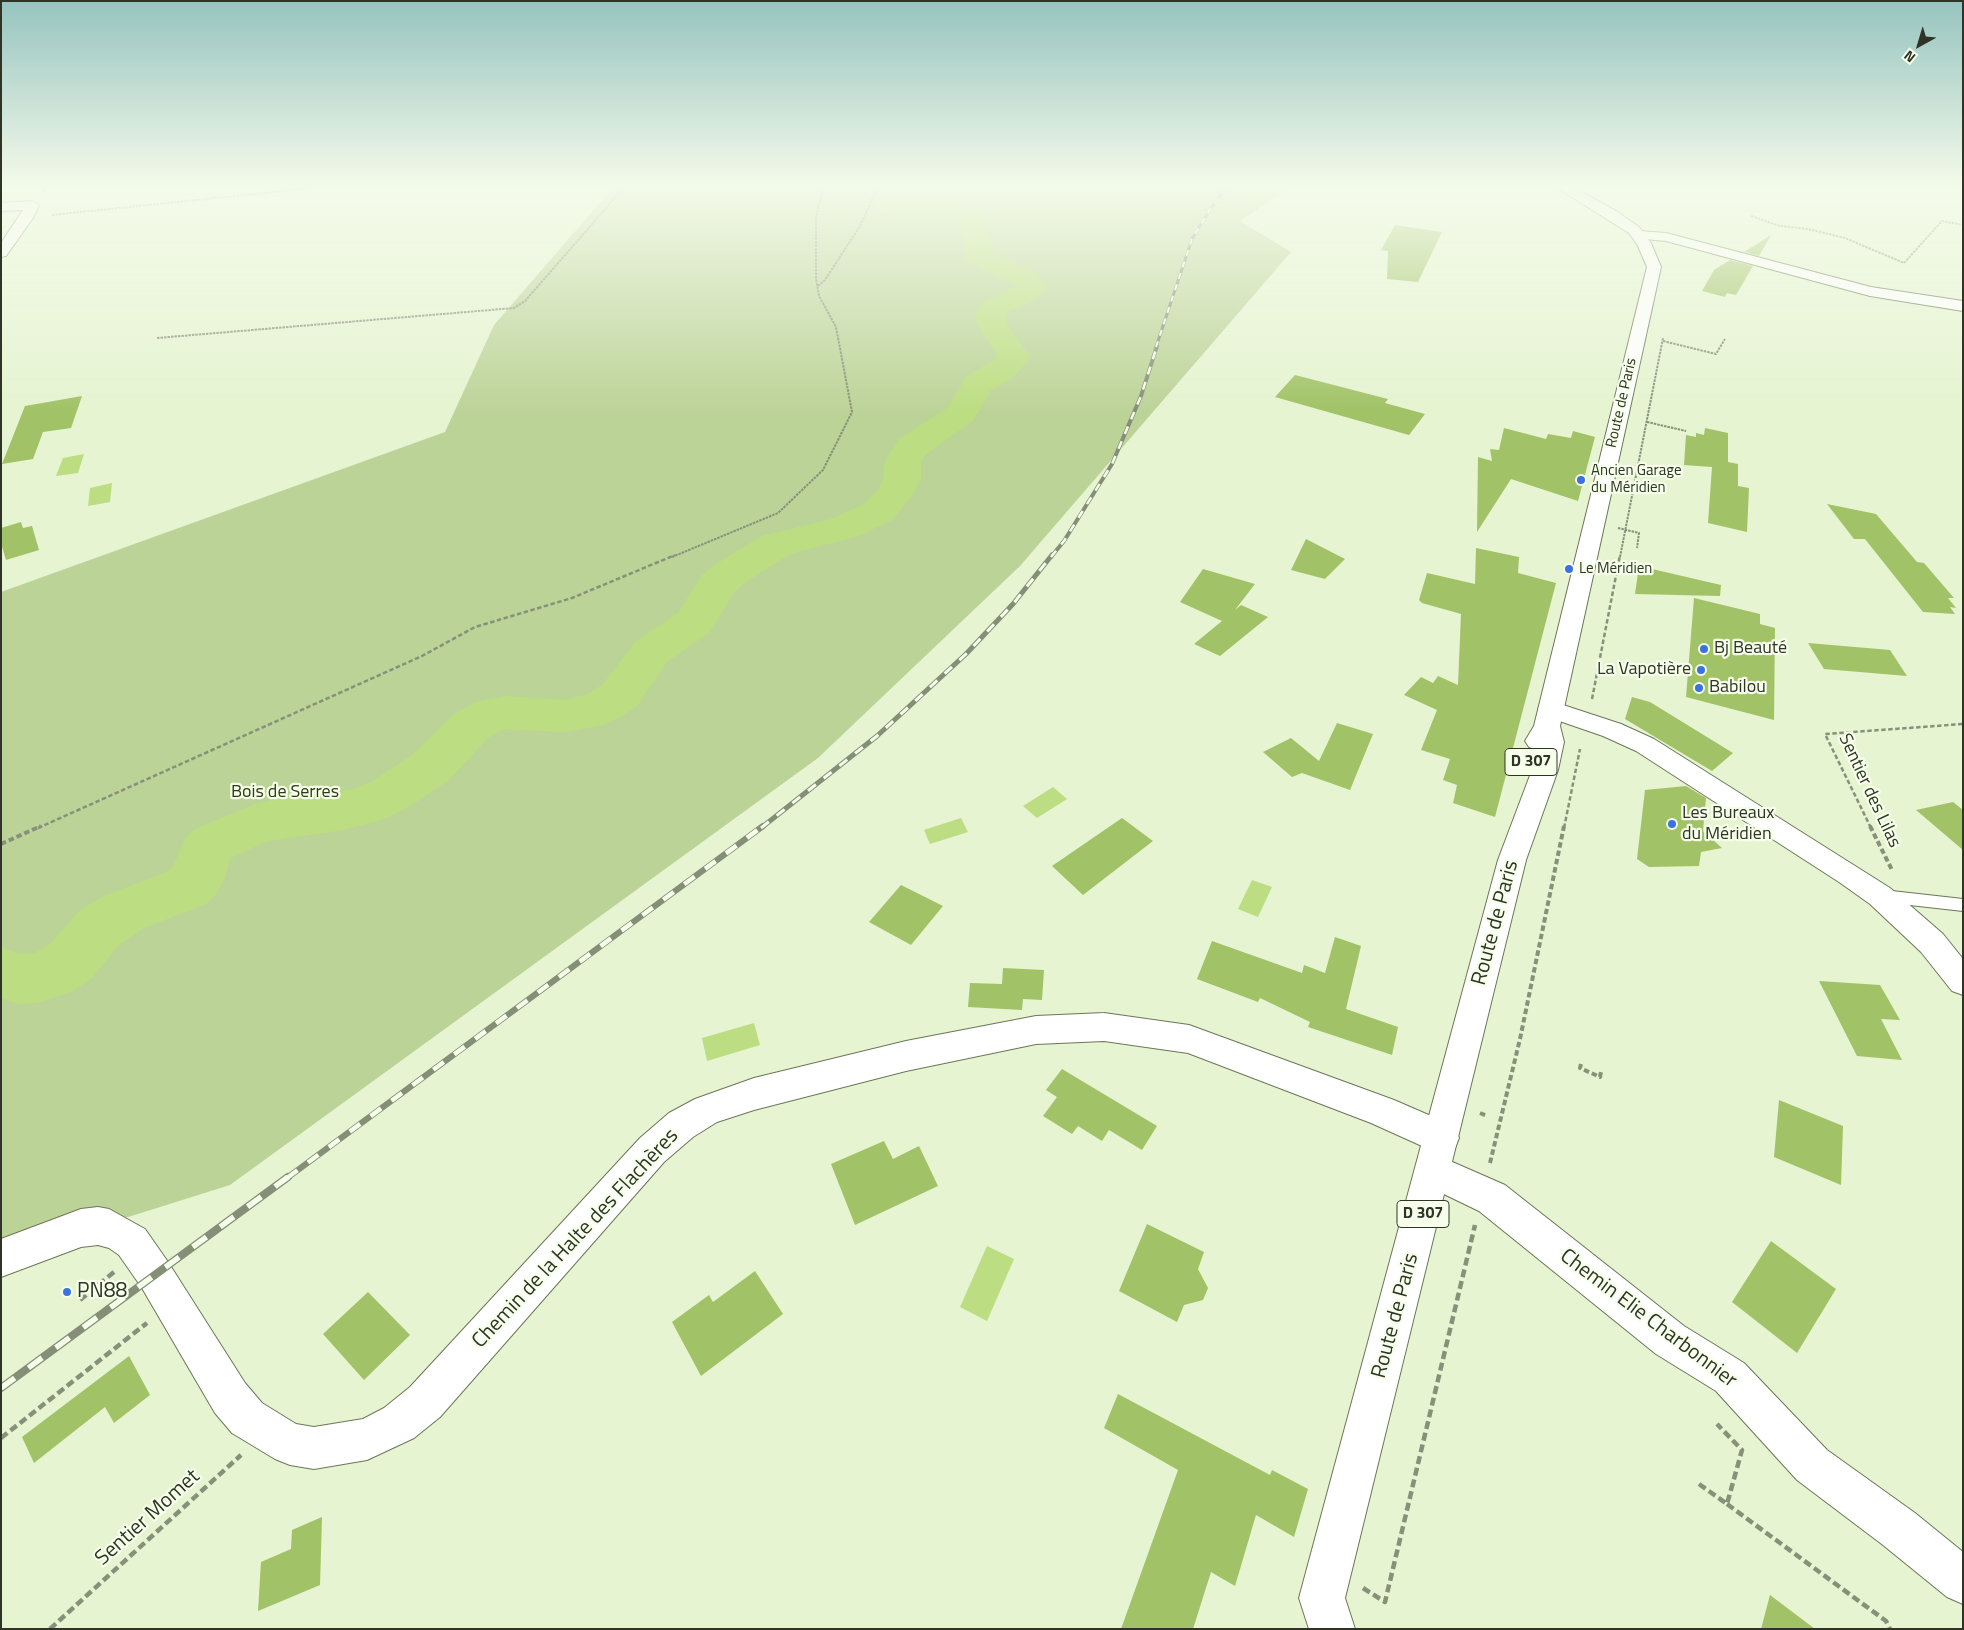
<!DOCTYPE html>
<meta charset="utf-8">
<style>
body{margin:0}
#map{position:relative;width:1964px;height:1630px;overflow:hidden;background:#e6f4d1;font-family:"Titillium Web",sans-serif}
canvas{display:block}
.frame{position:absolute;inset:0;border:2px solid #2f3427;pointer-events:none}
.north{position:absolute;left:1894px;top:20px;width:50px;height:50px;-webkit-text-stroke:4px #f6ffea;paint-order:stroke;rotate:219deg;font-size:14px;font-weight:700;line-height:20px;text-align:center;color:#2f3427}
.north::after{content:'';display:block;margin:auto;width:18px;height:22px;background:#2f3427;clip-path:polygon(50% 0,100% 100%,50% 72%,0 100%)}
</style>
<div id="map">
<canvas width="1964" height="1630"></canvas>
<div class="frame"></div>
<div class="north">N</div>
</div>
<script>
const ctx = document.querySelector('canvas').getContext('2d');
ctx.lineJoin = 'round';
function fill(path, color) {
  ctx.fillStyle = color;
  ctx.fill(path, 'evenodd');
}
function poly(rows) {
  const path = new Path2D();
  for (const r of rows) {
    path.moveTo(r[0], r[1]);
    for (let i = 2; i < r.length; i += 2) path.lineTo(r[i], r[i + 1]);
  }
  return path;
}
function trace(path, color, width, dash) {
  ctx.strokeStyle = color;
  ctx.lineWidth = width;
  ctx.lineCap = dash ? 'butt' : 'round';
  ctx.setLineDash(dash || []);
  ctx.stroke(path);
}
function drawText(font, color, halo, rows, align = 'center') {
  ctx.font = font + ' "Titillium Web",sans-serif';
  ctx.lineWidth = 4.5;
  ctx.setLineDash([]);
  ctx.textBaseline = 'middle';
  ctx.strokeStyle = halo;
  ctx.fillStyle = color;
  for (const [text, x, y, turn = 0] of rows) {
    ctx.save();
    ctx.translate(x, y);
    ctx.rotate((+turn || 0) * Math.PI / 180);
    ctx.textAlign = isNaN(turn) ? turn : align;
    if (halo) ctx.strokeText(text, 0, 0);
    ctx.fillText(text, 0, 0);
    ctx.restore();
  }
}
const green = poly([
 [616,184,1295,184,1240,221,1291,252,1020,566,818,758,230,1185,1,1257,1,592,445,432,494,325]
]);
const water = poly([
 [84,454,78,473,56,476,63,458],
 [112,483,110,502,88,506,90,488],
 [1053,787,1067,799,1037,818,1023,806],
 [961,818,968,832,930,844,924,830],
 [1252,880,1272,887,1258,917,1238,909],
 [754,1023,760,1045,707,1061,702,1038],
 [987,1246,1014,1259,987,1321,960,1307]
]);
const river = poly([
 [918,184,942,184,934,199,918,204,949,202,975,209,981,212,985,218,983,229,990,239,993,254,1037,273,1048,288,1032,302,1005,314,1007,325,1029,355,1028,361,1013,378,991,390,973,421,926,454,921,461,921,479,912,496,892,520,859,536,790,554,746,582,734,592,710,632,667,662,637,706,622,716,604,725,565,732,504,729,488,738,448,781,410,806,387,818,344,830,268,841,233,857,229,862,225,878,217,893,206,904,144,928,119,945,92,978,73,991,37,1003,18,1004,1,998,1,947,20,954,35,953,50,944,79,911,104,896,166,872,173,867,185,838,195,829,255,804,281,798,354,789,374,780,412,755,454,714,475,702,506,696,565,700,588,694,603,684,635,642,678,613,702,575,716,564,762,536,831,519,864,504,877,491,883,479,885,461,899,439,947,408,967,376,996,358,997,355,977,325,975,314,983,302,1017,286,970,264,966,258,964,239,957,229,957,220,949,218,905,220,880,213,876,208,879,201,915,189,918,184]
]);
const building = poly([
 [1395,225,1442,232,1418,282,1387,279,1388,251,1381,250],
 [1771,235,1759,256,1744,252],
 [1730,260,1753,266,1736,295,1727,293,1725,297,1702,291,1714,270],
 [1295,375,1388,399,1385,403,1425,414,1409,435,1275,397],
 [82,396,71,428,43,432,33,459,2,464,25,406],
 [1504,428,1546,439,1548,434,1571,438,1573,431,1595,437,1578,501,1511,479,1477,532,1478,457,1492,461,1490,449,1499,450],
 [1705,428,1728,433,1728,462,1738,464,1738,486,1749,488,1747,532,1708,523,1712,467,1684,465,1686,435,1696,437,1696,433,1704,435],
 [1827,504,1876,514,1917,562,1924,563,1954,598,1948,598,1956,608,1950,607,1955,614,1923,612,1865,539,1854,539],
 [21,522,23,528,32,526,39,550,6,560,1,543,1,528],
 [1306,539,1345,559,1325,579,1291,570],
 [1476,548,1519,557,1518,573,1556,583,1495,817,1453,803,1457,785,1443,780,1450,759,1421,750,1437,710,1404,695,1421,677,1433,683,1438,676,1458,685,1461,614,1422,603,1419,600,1427,573,1475,584],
 [1639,566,1721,585,1720,596,1635,594],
 [1203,569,1255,584,1235,610,1241,605,1268,617,1220,656,1194,644,1222,621,1180,602],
 [1694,598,1760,614,1760,624,1775,628,1774,720,1686,697],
 [1808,643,1890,650,1907,676,1824,669],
 [1632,697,1650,702,1733,753,1712,771,1625,719],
 [1337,723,1373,734,1350,790,1302,773,1292,777,1263,752,1291,738,1319,761],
 [1686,786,1706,798,1703,831,1722,848,1701,852,1699,866,1649,867,1637,859,1645,790],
 [1953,802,1963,810,1963,850,1916,810],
 [1122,818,1153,841,1083,895,1052,866],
 [901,885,943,906,911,945,869,922],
 [1335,937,1361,946,1346,1009,1398,1027,1392,1055,1308,1027,1310,1022,1260,998,1258,1002,1197,979,1212,941,1302,973,1304,965,1325,973],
 [1003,968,1044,970,1042,1000,1023,999,1022,1010,968,1007,970,983,1002,984],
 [1819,981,1880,985,1900,1020,1881,1019,1902,1060,1857,1056],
 [1062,1069,1157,1126,1142,1150,1109,1130,1102,1141,1078,1126,1072,1134,1043,1116,1057,1097,1046,1090],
 [1779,1100,1843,1126,1841,1185,1774,1157],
 [884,1141,893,1159,919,1146,938,1186,855,1225,831,1164],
 [1147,1224,1204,1252,1198,1269,1208,1288,1203,1300,1184,1305,1177,1322,1119,1291],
 [1771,1241,1836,1289,1797,1353,1732,1302],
 [755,1271,783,1314,701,1376,672,1322,709,1295,713,1302],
 [368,1292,410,1335,364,1380,323,1334],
 [129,1356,150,1395,114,1423,105,1407,34,1463,22,1437],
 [1118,1394,1270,1475,1272,1470,1308,1489,1294,1537,1256,1515,1235,1586,1211,1572,1193,1629,1121,1629,1178,1470,1104,1428],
 [322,1517,320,1585,258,1611,261,1562,291,1549,292,1530],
 [1770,1595,1815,1629,1761,1629]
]);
const pathFar3 = poly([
 [43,191,47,184],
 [52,215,350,184],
 [1751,216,1780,226,1808,229,1845,238,1904,263,1942,221,1963,225],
 [818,286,825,280,860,226,879,184],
 [157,338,514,308,525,301,627,184],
 [1663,341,1716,354,1725,339],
 [1647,422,1686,431],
 [1618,528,1639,533,1637,548],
 [672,557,778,513,823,470,852,412,836,327,819,296,816,278,816,217,824,184],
 [1620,557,1663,338]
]);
const pathFar2 = poly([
 [1592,699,1620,555],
 [38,828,422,656,475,627,572,598,675,555],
 [1564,828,1580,749],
 [1871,828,1825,734,1963,724]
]);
const pathFar1 = poly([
 [1870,826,1892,870],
 [1,844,41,826],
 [1581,1064,1580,1068,1600,1077,1601,1072],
 [1480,1113,1487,1116],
 [1490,1163,1520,1039,1564,826]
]);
const path = poly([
 [80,1300,114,1272],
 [1,1438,147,1323],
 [1699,1484,1727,1504,1742,1450,1717,1424],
 [1727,1504,1886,1621,1890,1629],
 [1363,1588,1385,1602,1475,1225],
 [50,1629,241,1455]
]);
const service = poly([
 [1883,890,1963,899,1963,911,1883,902,1878,900,1876,896,1878,892,1883,890]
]);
const minor = poly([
 [32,201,39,205,33,218,6,256,1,257,1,243,23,210,1,211,1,203,32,201],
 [1639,231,1666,233,1871,287,1963,301,1963,311,1870,296,1666,241,1634,238,1632,235,1634,232,1639,231],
 [1551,701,1621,724,1654,739,1890,888,1943,934,1963,959,1963,995,1952,991,1921,952,1870,904,1839,882,1636,751,1603,736,1542,715,1538,709,1542,703,1551,701],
 [1104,1013,1189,1025,1394,1100,1454,1126,1459,1138,1454,1150,1442,1155,1371,1123,1188,1053,1104,1041,1036,1044,906,1071,754,1110,717,1122,693,1137,664,1162,440,1417,414,1438,367,1460,314,1469,290,1465,275,1459,232,1433,215,1413,142,1288,119,1255,109,1248,98,1245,81,1247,1,1277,1,1239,81,1209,98,1207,109,1209,145,1229,168,1262,245,1383,262,1403,296,1424,314,1427,363,1419,384,1408,410,1387,640,1138,669,1113,695,1099,754,1078,906,1041,1036,1016,1104,1013],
 [1434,1154,1505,1185,1684,1326,1744,1363,1827,1450,1915,1513,1963,1552,1963,1604,1947,1597,1883,1545,1797,1480,1716,1391,1656,1354,1479,1211,1421,1183,1416,1171,1421,1159,1434,1154]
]);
const primary = poly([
 [1551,184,1567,184,1616,211,1639,227,1651,243,1661,267,1560,726,1564,742,1558,770,1526,860,1345,1598,1355,1629,1309,1629,1299,1598,1498,860,1532,770,1536,750,1529,747,1525,741,1534,726,1647,267,1637,244,1629,233,1551,184]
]);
const railFar4 = poly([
 [1156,347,1192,239,1210,209,1230,184]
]);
const railFar3 = poly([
 [1051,557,1064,541,1112,464,1141,396,1157,346]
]);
const railFar2 = poly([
 [761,828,877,736,966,654,1013,604,1052,555]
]);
const railFar1 = poly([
 [287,1178,763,826]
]);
const rail = poly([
 [1,1388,288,1177]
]);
const markers = [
 [1581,480,5,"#3c71e1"],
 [1569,569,5,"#3c71e1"],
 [1704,649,5,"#3c71e1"],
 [1701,670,5,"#3c71e1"],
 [1699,688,5,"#3c71e1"],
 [1672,824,5,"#3c71e1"],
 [67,1292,5,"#3c71e1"]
];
const farStreetnames = [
 ["Route de Paris",1622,403,-77]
];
const farPoinames = [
 ["Ancien Garage",1591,471],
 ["du Méridien",1591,488],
 ["Le Méridien",1579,569]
];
const shields = [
 [1531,762,52],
 [1423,1214,52]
];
const shieldNames = [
 ["D 307",1531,762],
 ["D 307",1423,1214]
];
const poiNames = [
 ["Bj Beauté",1714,649],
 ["La Vapotière",1691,670,"right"],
 ["Babilou",1709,688],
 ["Les Bureaux",1682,814],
 ["du Méridien",1682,835]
];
const streetNames = [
 ["Sentier des Lilas",1869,791,65]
];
const parkNames = [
 ["Bois de Serres",285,793]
];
const nearStreetnames = [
 ["Route de Paris",1496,923,-75],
 ["Chemin de la Halte des Flachères",576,1239,-47],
 ["Route de Paris",1396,1316,-75],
 ["Chemin Elie Charbonnier",1648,1319,37],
 ["Sentier Momet",148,1518,-42]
];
const nearPoinames = [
 ["PN88",77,1292]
];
fill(green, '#bcd398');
fill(water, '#bcdd81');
fill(river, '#bcdd81');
fill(building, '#a1c266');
trace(service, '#6b7758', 2);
trace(minor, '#6b7758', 2);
trace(primary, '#6b7758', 2);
trace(pathFar3, '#879078', 2, [2.5, 1]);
trace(pathFar2, '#879078', 2.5, [4.5, 2.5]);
trace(pathFar1, '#879078', 4, [5.5, 3]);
trace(path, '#879078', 4.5, [8, 4]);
fill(service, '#fff');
fill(minor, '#fff');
fill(primary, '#fff');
trace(railFar4, '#858e77', 3);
trace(railFar3, '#858e77', 4);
trace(railFar2, '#858e77', 5);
trace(railFar1, '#858e77', 6);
trace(rail, '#858e77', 8);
trace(railFar4, '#f6ffea', 2, [6]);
trace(railFar3, '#f6ffea', 2.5, [8]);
trace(railFar2, '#f6ffea', 3, [10]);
trace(railFar1, '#f6ffea', 4.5, [13]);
trace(rail, '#f6ffea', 5.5, [17]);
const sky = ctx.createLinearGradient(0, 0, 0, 412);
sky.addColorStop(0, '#96c4bf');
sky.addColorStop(0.45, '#f4faea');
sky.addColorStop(1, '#f4faea00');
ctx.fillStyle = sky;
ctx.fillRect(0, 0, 1964, 412);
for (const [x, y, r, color] of markers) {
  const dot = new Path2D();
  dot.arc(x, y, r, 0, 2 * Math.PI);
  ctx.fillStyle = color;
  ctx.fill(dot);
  trace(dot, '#f6ffea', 2);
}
drawText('15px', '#2f3427', '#f6ffea', farStreetnames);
drawText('15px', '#2f3427', '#f6ffea', farPoinames, 'left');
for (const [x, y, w] of shields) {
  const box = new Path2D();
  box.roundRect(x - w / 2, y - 13.5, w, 27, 4);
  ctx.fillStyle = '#f6ffea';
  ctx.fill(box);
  trace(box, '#2f3427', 1);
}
drawText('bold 16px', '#2f3427', null, shieldNames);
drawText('18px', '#2f3427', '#f6ffea', poiNames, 'left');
drawText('18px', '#2f3427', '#f6ffea', streetNames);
drawText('18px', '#2e3b15', '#f6ffea', parkNames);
drawText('21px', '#2f3427', '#f6ffea', nearStreetnames);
drawText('21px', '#2f3427', '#f6ffea', nearPoinames, 'left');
</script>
